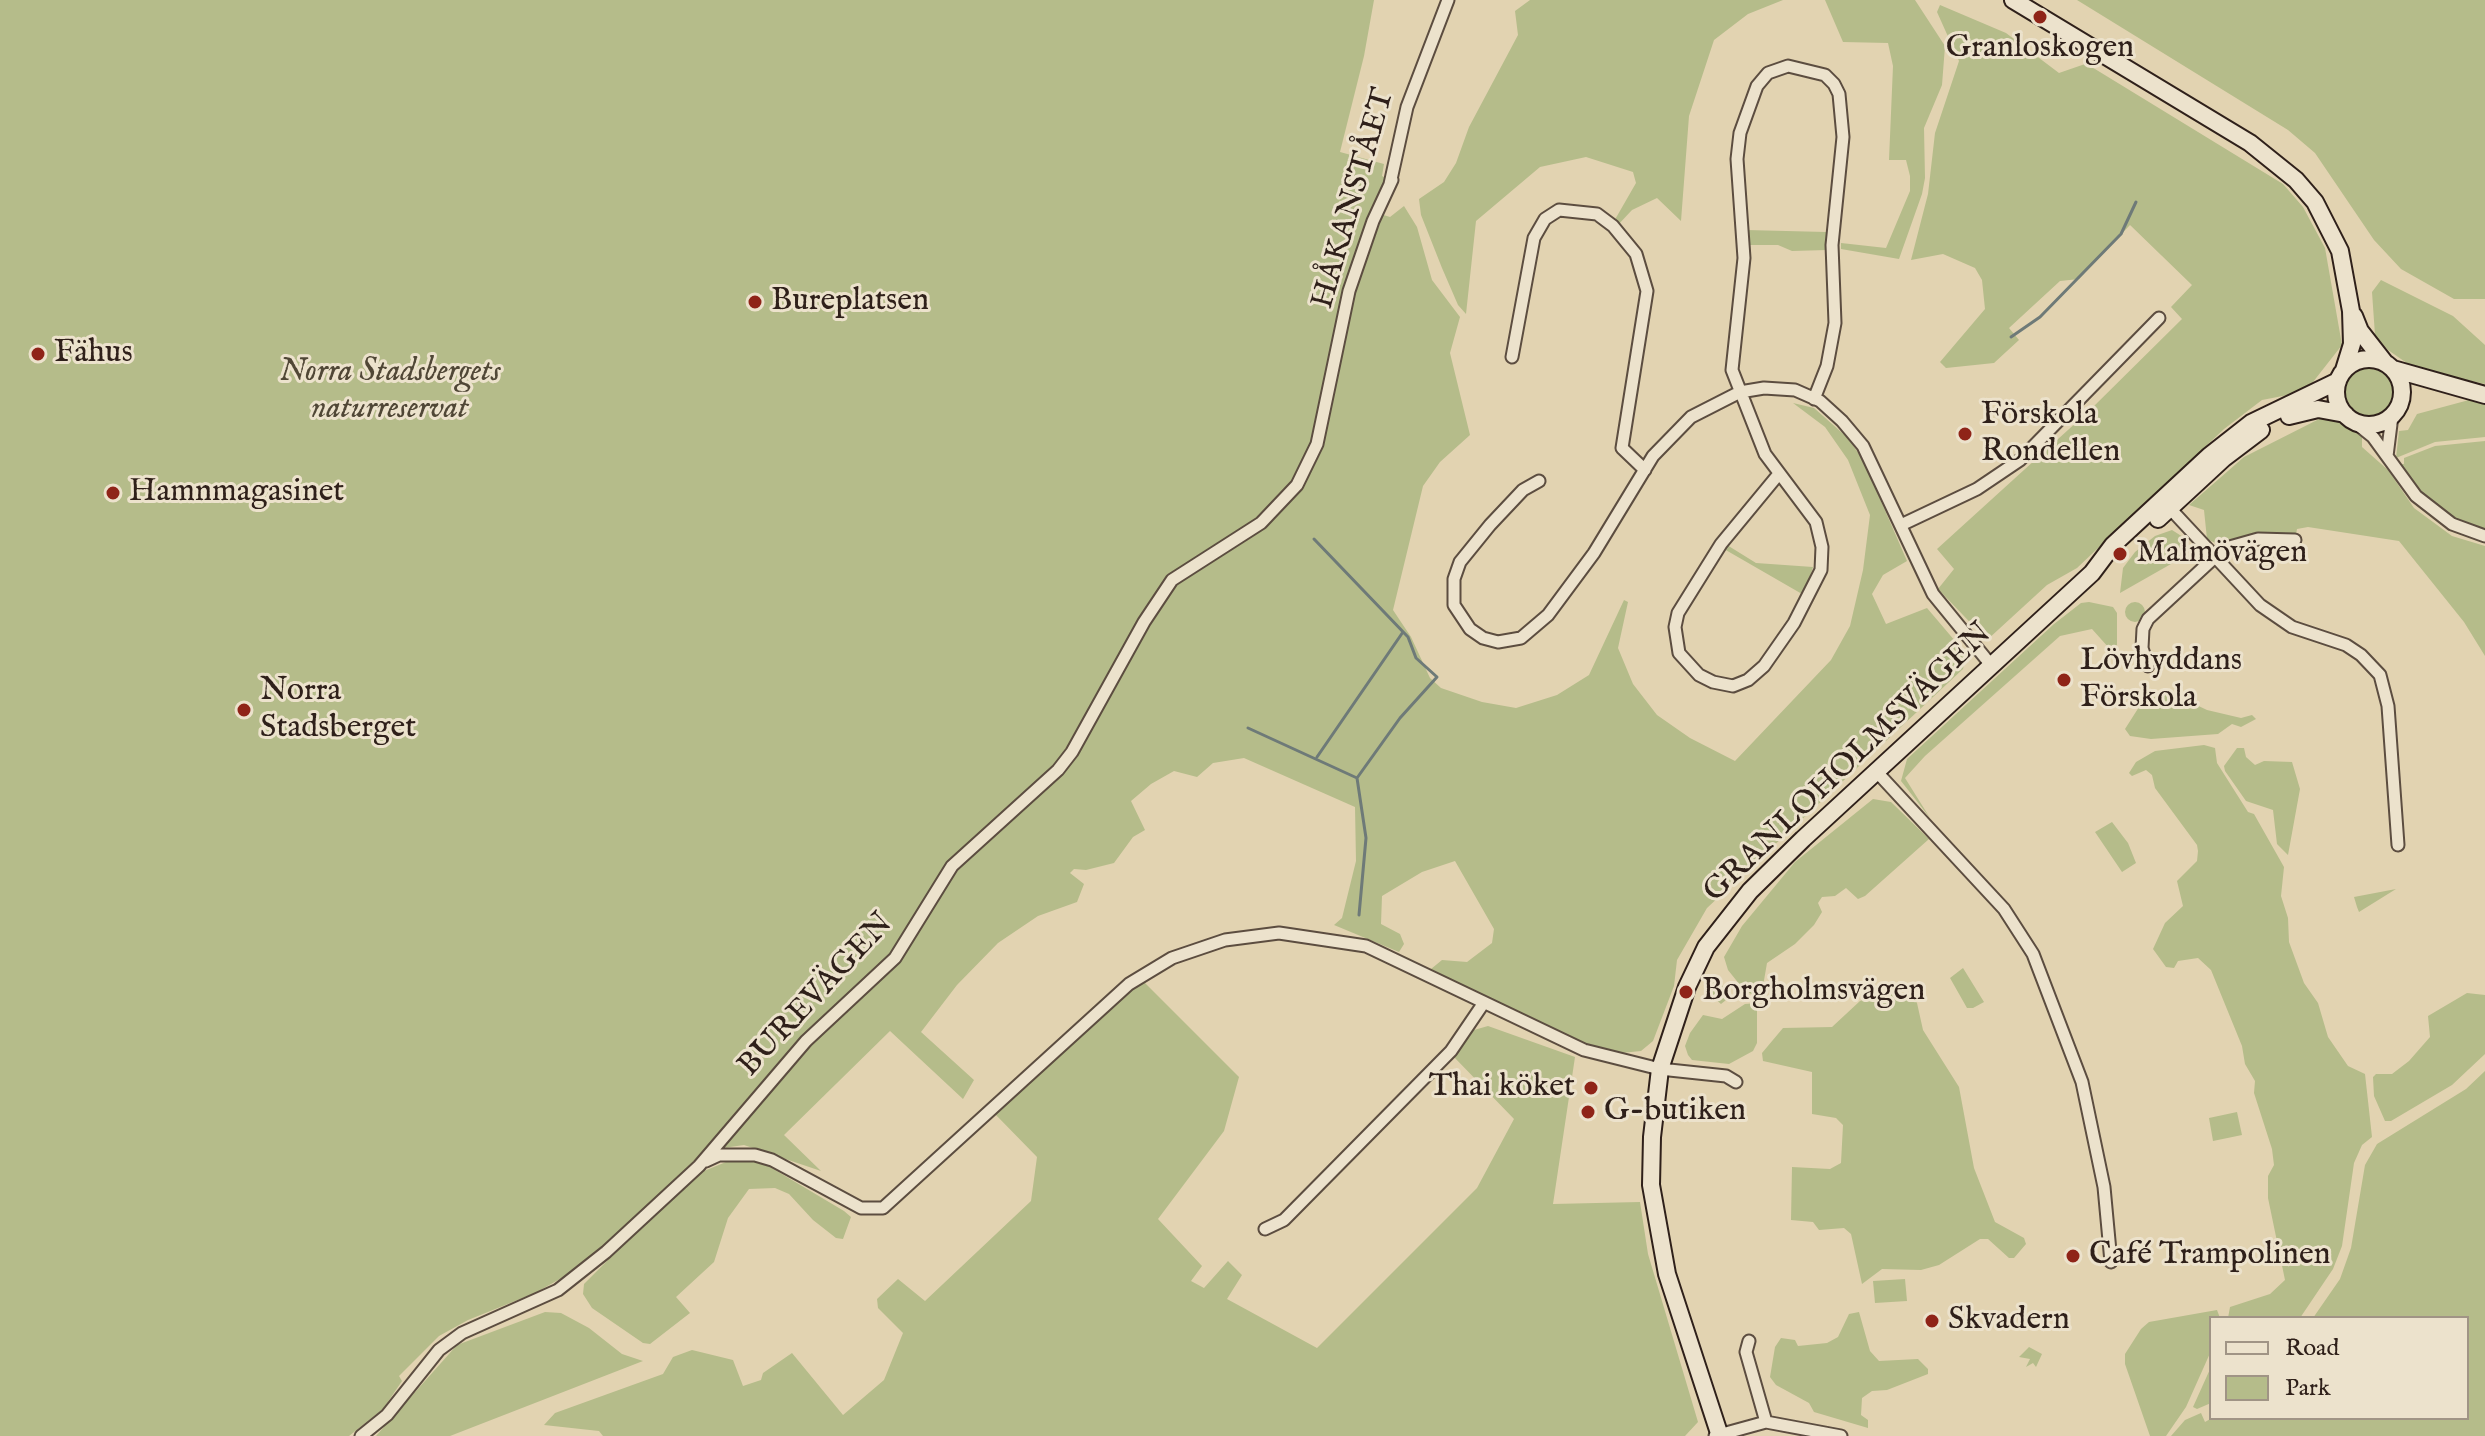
<!DOCTYPE html>
<meta charset="utf-8">
<style>
body{margin:0}
#map{position:relative;width:2485px;height:1436px;overflow:hidden;background:#e2d3b1;font-family:"IM FELL English",serif}
canvas{display:block}
.legend{position:absolute;left:2209px;top:1316px;width:260px;height:104px;box-sizing:border-box;background:#ece2cc;border:2px solid #a09485;margin:0;padding:10px 14px;list-style:none;font-size:24px;color:#2f201a}
.legend li{display:flex;align-items:center;gap:16px;height:40px}
.legend b{width:40px;border:2px solid #a09485}
</style>
<div id="map">
<canvas width="2485" height="1436"></canvas>
<ul class="legend">
<li><b style="height:10px;background:#ece2cc"></b>Road</li>
<li><b style="height:22px;background:#b5bc8a"></b>Park</li>
</ul>
</div>
<script>
const ctx = document.querySelector('canvas').getContext('2d');
ctx.lineJoin = 'round';
function fill(path, color) {
  ctx.fillStyle = color;
  ctx.fill(path, 'evenodd');
}
function poly(rows) {
  const path = new Path2D();
  for (const r of rows) {
    if (r.length === 3) {
      path.moveTo(r[0] + r[2], r[1]);
      path.arc(r[0], r[1], r[2], 0, 2 * Math.PI);
      continue;
    }
    path.moveTo(r[0], r[1]);
    for (let i = 2; i < r.length; i += 2) path.lineTo(r[i], r[i + 1]);
  }
  return path;
}
function trace(path, color, width, dash) {
  ctx.strokeStyle = color;
  ctx.lineWidth = width;
  ctx.lineCap = dash ? 'butt' : 'round';
  ctx.setLineDash(dash || []);
  ctx.stroke(path);
}
function drawText(font, color, halo, rows, align = 'center') {
  ctx.font = font + ' "IM FELL English",serif';
  ctx.lineWidth = 6;
  ctx.setLineDash([]);
  ctx.textBaseline = 'middle';
  ctx.strokeStyle = halo;
  ctx.fillStyle = color;
  for (const [text, x, y, turn = 0] of rows) {
    ctx.save();
    ctx.translate(x, y);
    ctx.rotate((+turn || 0) * Math.PI / 180);
    ctx.textAlign = isNaN(turn) ? turn : align;
    if (halo) ctx.strokeText(text, 0, 0);
    ctx.fillText(text, 0, 0);
    ctx.restore();
  }
}
const green = poly([
 [0,0,1374,0,1364,56,1340,152,1384,164,1382,176,1386,178,1374,212,1390,217,1404,206,1417,227,1432,280,1460,317,1450,353,1470,435,1440,462,1423,486,1393,610,1411,637,1430,678,1441,688,1482,702,1516,708,1557,695,1589,675,1624,600,1628,602,1618,648,1633,684,1657,715,1690,738,1735,761,1831,660,1850,626,1863,570,1870,515,1848,460,1825,427,1793,403,1814,408,1849,439,1864,462,1907,561,1883,575,1872,594,1886,624,1927,608,1961,648,1965,660,1963,669,1707,908,1677,960,1674,986,1653,1041,1641,1051,1621,1053,1586,1045,1538,1025,1431,969,1442,960,1467,962,1492,943,1494,929,1455,861,1422,872,1382,896,1381,924,1400,934,1404,944,1399,952,1334,925,1342,918,1356,861,1355,807,1244,758,1213,763,1197,777,1174,771,1151,784,1131,801,1145,830,1133,837,1114,863,1086,870,1074,869,1070,873,1084,884,1077,902,1038,916,998,943,957,985,921,1032,974,1080,963,1099,890,1031,784,1135,821,1171,744,1145,723,1148,695,1160,598,1253,567,1275,535,1293,468,1320,439,1336,399,1376,402,1381,383,1409,349,1436,0,1436],
 [1530,0,1783,0,1748,14,1714,40,1689,116,1681,221,1657,198,1632,210,1617,226,1613,223,1636,183,1633,172,1586,157,1540,167,1476,221,1466,314,1458,305,1442,268,1421,215,1419,199,1444,182,1456,163,1469,127,1518,35,1515,11],
 [1825,0,1915,0,1945,46,1942,85,1924,128,1925,178,1922,194,1899,259,1841,249,1841,243,1886,248,1910,191,1910,176,1906,160,1889,160,1893,66,1888,43,1843,42],
 [2077,0,2485,0,2485,299,2454,299,2401,269,2374,240,2315,153,2288,130],
 [1940,5,2006,33,2059,73,2085,64,2095,69,2283,184,2303,207,2325,248,2342,345,2313,382,2293,394,2262,400,2224,429,2077,568,2047,585,1987,640,1938,589,1954,569,1937,549,2090,410,2182,319,2171,307,2192,285,2130,225,2079,279,2060,281,2009,328,2019,340,1994,363,1946,368,1940,362,1985,309,1982,280,1975,268,1943,254,1911,260,1928,194,1935,133,1959,61,1937,12],
 [1746,230,1826,232,1827,250,1792,251,1778,245,1749,245],
 [2381,280,2453,316,2485,345,2485,384,2414,368,2388,350,2375,335,2372,292],
 [2370,392,28],
 [2469,400,2485,405,2485,437,2435,442,2396,458,2399,431,2408,430,2417,414],
 [2329,414,2362,437,2362,447,2388,470,2414,508,2452,536,2485,546,2485,656,2464,622,2399,541,2308,527,2297,529,2295,540,2226,548,2207,539,2204,510,2189,505,2244,457],
 [2485,441,2485,531,2450,517,2423,497,2398,464,2404,464,2404,458,2435,446],
 [2172,530,2183,537,2188,548,2178,560,2120,593,2123,568,2135,552,2155,536],
 [1727,545,1756,563,1813,567,1808,583,1802,594,1724,549],
 [2089,602,2113,607,2117,613,2117,645,2109,648,2092,629,2060,636,1925,756,1905,778,1930,818,1901,781,1907,759,2054,624,2081,603],
 [2135,612,10],
 [2164,694,2173,694,2207,710,2241,718,2252,715,2256,719,2241,727,2232,724,2218,734,2151,739,2130,736,2125,729,2139,707,2146,700],
 [2204,745,2215,748,2217,763,2248,812,2254,814,2284,867,2281,896,2288,918,2289,942,2304,983,2318,1003,2328,1037,2348,1066,2365,1074,2372,1137,2362,1145,2354,1163,2342,1246,2333,1269,2300,1318,2228,1318,2230,1307,2270,1294,2285,1280,2268,1198,2268,1176,2274,1165,2272,1149,2254,1093,2255,1081,2245,1064,2242,1046,2211,970,2198,958,2178,961,2174,968,2166,967,2153,949,2165,923,2183,906,2177,881,2197,861,2198,851,2197,845,2155,788,2152,775,2146,770,2132,776,2129,773,2136,762,2155,751],
 [2237,748,2244,748,2246,757,2255,765,2264,761,2292,762,2300,789,2288,855,2277,844,2273,810,2246,801,2225,771,2224,766],
 [1873,799,1891,802,1929,839,1865,896,1858,899,1846,888,1835,896,1822,897,1818,903,1822,912,1814,925,1795,944,1767,963,1762,992,1755,996,1744,990,1728,970,1724,957,1742,926,1795,862],
 [2112,822,2128,843,2136,863,2122,872,2095,832],
 [2396,889,2359,912,2357,907,2354,897],
 [1963,968,1984,1002,1973,1008,1967,1008,1950,978],
 [1709,975,1719,978,1726,994,1726,1000,1721,1004,1711,995],
 [1143,981,1239,1077,1224,1131,1158,1219,1202,1266,1191,1281,1204,1288,1228,1261,1242,1275,1227,1299,1317,1348,1477,1188,1514,1119,1454,1057,1474,1030,1488,1026,1575,1057,1553,1204,1640,1202,1648,1254,1698,1422,1685,1436,603,1436,599,1431,544,1425,555,1413,663,1374,673,1357,692,1350,733,1360,743,1386,761,1380,763,1373,792,1353,843,1415,884,1380,903,1333,878,1308,877,1299,898,1279,925,1301,1031,1201,1037,1157,995,1114,1092,1020],
 [1882,992,1912,997,1917,1003,1923,1030,1959,1087,1974,1168,1995,1222,2024,1238,2026,1244,2014,1258,2009,1258,1988,1239,1980,1239,1939,1265,1921,1270,1882,1269,1862,1284,1851,1234,1844,1228,1819,1230,1813,1222,1791,1220,1792,1167,1830,1169,1841,1163,1843,1125,1836,1118,1812,1114,1812,1072,1763,1061,1762,1053,1783,1028,1832,1027,1860,1001],
 [2467,993,2485,995,2485,1054,2452,1085,2391,1121,2385,1121,2374,1096,2373,1077,2376,1074,2392,1074,2409,1061,2430,1037,2428,1016],
 [1757,1003,1757,1043,1753,1051,1729,1064,1692,1060,1688,1055,1685,1046,1690,1033,1703,1015,1722,1019,1745,1004],
 [2485,1071,2485,1436,2171,1436,2185,1420,2201,1413,2205,1422,2212,1418,2467,1418,2467,1318,2313,1318,2340,1279,2351,1248,2365,1165,2377,1144,2466,1089],
 [2237,1112,2242,1135,2213,1141,2209,1118],
 [745,1160,765,1164,844,1211,851,1217,843,1239,836,1238,813,1220,789,1194,775,1188,749,1189,728,1218,714,1262,676,1297,690,1313,650,1344,643,1343,592,1308,583,1294,584,1284,667,1201,704,1171,726,1162],
 [1905,1279,1907,1301,1875,1303,1873,1281],
 [2217,1310,2220,1318,2211,1318,2211,1351,2186,1407,2166,1436,2150,1436,2125,1364,2125,1354,2141,1329,2149,1322],
 [545,1312,561,1313,589,1328,622,1354,643,1361,450,1436,376,1436,457,1345],
 [1859,1312,1870,1351,1879,1361,1918,1359,1928,1369,1928,1374,1887,1390,1872,1391,1862,1398,1861,1415,1868,1420,1868,1428,1814,1412,1809,1403,1776,1385,1770,1377,1775,1347,1781,1338,1795,1340,1798,1346,1827,1343,1838,1337,1849,1314],
 [2029,1347,2042,1354,2036,1367,2033,1363,2026,1367,2030,1359,2019,1357],
 [2211,1367,2211,1403,2197,1409,2193,1407]
]);
const stream = poly([
 [2011,337,2040,317,2121,234,2136,202],
 [1314,539,1408,637,1416,658,1437,677,1400,718,1357,778],
 [1248,728,1357,778,1366,838,1359,915],
 [1317,757,1403,632]
]);
const street = poly([
 [1390,184,1407,107,1448,0],
 [1512,357,1534,238,1545,219,1559,210,1597,214,1613,226,1636,254,1647,291,1622,448,1645,470],
 [2353,421,2373,437,2416,496,2452,524,2485,536],
 [2387,456,2392,416],
 [1778,475,1721,544,1678,613,1675,627,1679,653,1699,675,1713,682,1733,686,1748,680,1764,666,1794,623,1821,570,1822,547,1816,522,1765,454,1732,370,1744,258,1737,159,1740,133,1757,86,1768,73,1788,66,1825,75,1834,84,1839,94,1843,137,1832,245,1835,323,1827,366,1814,399],
 [1539,481,1523,490,1490,525,1460,562,1454,579,1454,605,1470,629,1483,638,1498,642,1521,638,1548,615,1594,553,1653,456,1691,417,1740,392,1764,388,1795,390,1820,401,1842,421,1863,446,1933,594,1991,665],
 [2165,503,2260,605,2292,627,2346,645,2361,655,2380,675,2388,706,2398,845],
 [1901,525,1977,489,2020,460,2159,318],
 [2148,666,2142,648,2143,629,2148,619,2215,557,2226,548,2258,539,2295,540],
 [1875,770,2004,909,2033,954,2082,1082,2104,1187,2111,1262],
 [706,1161,719,1155,755,1155,772,1160,861,1208,883,1208,1129,984,1172,958,1225,940,1279,933,1366,946,1584,1050,1660,1069,1726,1076,1736,1082],
 [1265,1229,1284,1220,1451,1051,1483,1004],
 [1749,1341,1746,1352,1766,1422],
 [361,1436,387,1415,439,1350,462,1333,558,1290,606,1252,699,1166,806,1041,895,958,952,866,1058,770,1072,752,1144,622,1172,580,1261,523,1297,485,1317,444,1349,291,1373,221,1392,180],
 [1715,1436,1766,1422,1841,1436]
]);
const secondary = poly([
 [2013,0,2250,143,2296,180,2315,202,2340,251,2351,311,2352,344,2344,370],
 [2354,316,2360,331,2385,363],
 [2369,392,33],
 [2393,369,2485,395],
 [2289,416,2318,409,2345,414],
 [2158,519,2224,458,2261,430],
 [1720,1436,1667,1274,1651,1185,1652,1137,1660,1069,1687,987,1706,947,1750,891,1803,839,2092,573,2113,545,2209,456,2251,423,2338,381]
]);
const markers = [
 [2040,17,8,"#8f2418"],
 [755,302,8,"#8f2418"],
 [38,354,8,"#8f2418"],
 [1965,434,8,"#8f2418"],
 [113,493,8,"#8f2418"],
 [2120,554,8,"#8f2418"],
 [2064,680,8,"#8f2418"],
 [244,710,8,"#8f2418"],
 [1686,992,8,"#8f2418"],
 [1591,1088,8,"#8f2418"],
 [1588,1112,8,"#8f2418"],
 [2073,1256,8,"#8f2418"],
 [1932,1321,8,"#8f2418"]
];
const poiNames = [
 ["Granloskogen",2040,49,"center"],
 ["Bureplatsen",771,302],
 ["Fähus",54,354],
 ["Förskola",1981,416],
 ["Rondellen",1981,453],
 ["Hamnmagasinet",129,493],
 ["Malmövägen",2136,554],
 ["Lövhyddans",2080,662],
 ["Förskola",2080,699],
 ["Norra",260,692],
 ["Stadsberget",260,729],
 ["Borgholmsvägen",1702,992],
 ["Thai köket",1575,1088,"right"],
 ["G-butiken",1604,1112],
 ["Café Trampolinen",2089,1256],
 ["Skvadern",1948,1321]
];
const streetNames = [
 ["HÅKANSTÅET",1355,199,-74],
 ["GRANLOHOLMSVÄGEN",1849,764,-44],
 ["BUREVÄGEN",817,996,-47]
];
const parkNames = [
 ["Norra Stadsbergets",390,373],
 ["naturreservat",390,410]
];
fill(green, '#b5bc8a');
trace(stream, '#6e7a78', 3);
trace(street, '#5c4d40', 15);
trace(secondary, '#2f201a', 20);
trace(street, '#ece2cc', 11);
trace(secondary, '#ece2cc', 16);
for (const [x, y, r, color] of markers) {
  const dot = new Path2D();
  dot.arc(x, y, r, 0, 2 * Math.PI);
  ctx.fillStyle = color;
  ctx.fill(dot);
  trace(dot, '#ece2cc', 3);
}
drawText('32px', '#2f201a', '#ece2cc', poiNames, 'left');
drawText('32px', '#2f201a', '#ece2cc', streetNames);
drawText('italic 32px', '#504736', '#ece2cc', parkNames);
</script>
